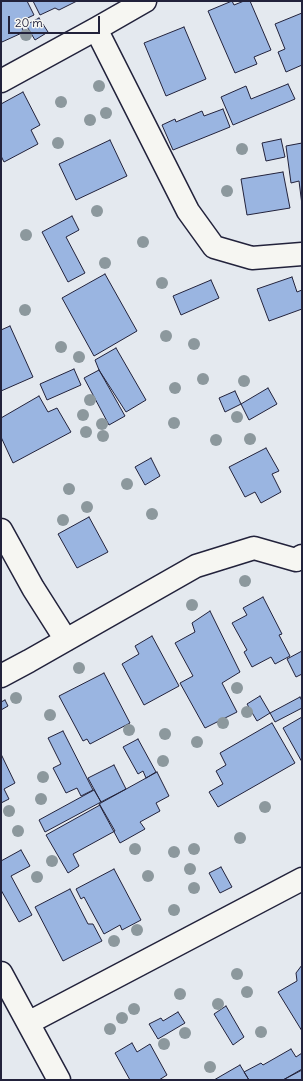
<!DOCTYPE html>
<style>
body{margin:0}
#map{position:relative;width:303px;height:1081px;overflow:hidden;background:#e4e9ef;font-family:Delius,sans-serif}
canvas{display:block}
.frame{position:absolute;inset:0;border:2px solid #22223b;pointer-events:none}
.scale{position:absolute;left:8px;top:16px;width:92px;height:18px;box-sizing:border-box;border:2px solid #22223b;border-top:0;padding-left:5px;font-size:12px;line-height:14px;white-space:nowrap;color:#22223b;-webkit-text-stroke:3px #f6f6f2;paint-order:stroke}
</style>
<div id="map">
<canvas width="303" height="1081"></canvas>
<div class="frame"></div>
<div class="scale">20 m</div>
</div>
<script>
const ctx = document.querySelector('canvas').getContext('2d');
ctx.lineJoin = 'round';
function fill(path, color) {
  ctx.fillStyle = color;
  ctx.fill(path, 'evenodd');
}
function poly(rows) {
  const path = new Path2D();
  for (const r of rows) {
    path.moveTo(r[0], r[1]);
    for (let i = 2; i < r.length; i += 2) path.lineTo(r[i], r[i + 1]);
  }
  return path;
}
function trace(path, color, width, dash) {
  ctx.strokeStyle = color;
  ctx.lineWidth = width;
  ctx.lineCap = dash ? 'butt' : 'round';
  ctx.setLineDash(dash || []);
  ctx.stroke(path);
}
const building = poly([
 [1,1,27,1,34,15,19,22,24,32,2,42,1,40,1,1],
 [33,1,77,1,59,10,55,8,40,15,33,1],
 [232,1,234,5,244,1,250,1,271,50,254,57,257,64,235,73,208,11,232,1],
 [302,13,302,65,286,72,278,52,285,49,275,24,302,13],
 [39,18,48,32,35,40,26,25,39,18],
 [184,27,206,79,166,96,144,43,184,27],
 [288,84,295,99,233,125,221,97,246,86,251,99,288,84],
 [23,92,40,125,31,130,38,144,4,162,1,156,1,104,23,92],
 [223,109,230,127,173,150,162,125,175,119,176,122,202,111,204,116,223,109],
 [281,139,285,157,266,161,262,143,281,139],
 [110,140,127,176,76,200,59,164,110,140],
 [302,143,302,205,299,181,291,183,286,146,302,143],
 [283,172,290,208,247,215,241,179,283,172],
 [72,216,79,230,66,237,85,273,68,282,42,232,72,216],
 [105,274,137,331,94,356,62,298,105,274],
 [292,277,297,292,302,290,302,309,269,321,257,289,292,277],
 [211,280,219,298,181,315,173,296,211,280],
 [10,326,33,377,1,391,1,330,10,326],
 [116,348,146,400,126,412,99,370,95,360,116,348],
 [74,369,81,385,47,400,40,384,74,369],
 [99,370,125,416,109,425,84,378,99,370],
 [268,388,277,404,249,420,241,404,268,388],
 [235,391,241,404,225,412,219,398,235,391],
 [39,396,48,412,57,408,71,432,13,463,1,437,1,418,39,396],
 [266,448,279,471,272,474,281,492,261,503,255,492,245,497,229,467,266,448],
 [151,458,160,476,145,485,135,467,151,458],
 [89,517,108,552,77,568,58,534,89,517],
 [263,597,282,634,279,635,290,656,275,664,271,657,252,667,244,652,247,650,232,623,247,615,243,608,263,597],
 [210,611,240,672,222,683,237,712,205,728,180,683,193,676,175,643,195,632,192,623,210,611],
 [152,636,179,686,144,705,122,664,139,654,135,646,152,636],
 [302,651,302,674,296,677,287,659,302,651],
 [104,673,130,723,90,744,87,739,83,741,59,696,104,673],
 [260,696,270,713,257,721,247,704,260,696],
 [300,697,302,701,302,708,275,722,270,713,300,697],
 [5,700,8,706,1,710,1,702,5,700],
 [302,717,302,762,283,728,302,717],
 [272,723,295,763,218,807,209,792,223,784,216,771,226,765,220,753,272,723],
 [63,731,93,790,81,796,77,788,66,793,53,768,61,764,48,738,63,731],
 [138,739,156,772,146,778,143,771,138,774,123,747,138,739],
 [1,754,15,783,4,789,9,799,1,803,1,754],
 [114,765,126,789,101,802,88,778,114,765],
 [157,772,169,796,156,803,160,811,140,822,145,829,120,843,99,804,157,772],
 [94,790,101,802,45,832,39,820,94,790],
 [100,805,115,831,73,854,79,866,68,873,46,835,100,805],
 [21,850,30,866,11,876,32,915,19,922,1,890,1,861,21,850],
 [221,867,232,887,220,893,209,873,221,867],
 [114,869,141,920,122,930,120,925,104,934,84,897,81,899,76,889,114,869],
 [70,889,88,924,93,924,102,941,63,961,35,907,70,889],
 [302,965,302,1031,278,992,297,981,296,973,302,965],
 [226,1006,244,1037,233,1045,214,1014,226,1006],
 [178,1012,185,1023,158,1039,149,1024,161,1018,163,1021,178,1012],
 [132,1043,137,1052,150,1044,167,1075,159,1080,130,1080,115,1053,132,1043],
 [291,1049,296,1057,302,1053,302,1069,283,1080,249,1080,244,1072,261,1063,263,1065,291,1049],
 [240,1065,249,1080,214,1080,240,1065],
 [302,1070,302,1080,283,1080,302,1070]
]);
const minor = poly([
 [96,29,188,211,214,247,252,258,302,254],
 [1,81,96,29,145,1],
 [1,530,33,588,66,640],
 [1,676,29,661,196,566,254,548,296,560,302,556],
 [1,973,59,1080],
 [28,1023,302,879]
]);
const trees = [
 [26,35],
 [99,86],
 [61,102],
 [106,113],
 [90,120],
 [58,143],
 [242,149],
 [227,191],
 [97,211],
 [26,235],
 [143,242],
 [105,263],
 [162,283],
 [25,310],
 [166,336],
 [194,344],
 [61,347],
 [79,357],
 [203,379],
 [244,381],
 [175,388],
 [90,400],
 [83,415],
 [237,417],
 [174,423],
 [102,424],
 [86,432],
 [103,436],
 [250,439],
 [216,440],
 [127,484],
 [69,489],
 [87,507],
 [152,514],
 [63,520],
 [245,581],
 [192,605],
 [79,668],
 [237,688],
 [16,698],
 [247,712],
 [50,715],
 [223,723],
 [129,730],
 [165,734],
 [197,742],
 [163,761],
 [43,777],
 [41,799],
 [265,807],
 [9,811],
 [18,831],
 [240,838],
 [135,849],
 [194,849],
 [174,852],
 [52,861],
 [190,869],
 [148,876],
 [37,877],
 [194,888],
 [174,910],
 [137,930],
 [114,941],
 [237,974],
 [247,992],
 [180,994],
 [218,1004],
 [134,1009],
 [122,1018],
 [110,1029],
 [261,1032],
 [185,1033],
 [164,1044],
 [210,1067]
];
fill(building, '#9ab5e1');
trace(building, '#22223b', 1);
trace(minor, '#22223b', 25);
trace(minor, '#f6f6f2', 22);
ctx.fillStyle = '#8c989d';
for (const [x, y] of trees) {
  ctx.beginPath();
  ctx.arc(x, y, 6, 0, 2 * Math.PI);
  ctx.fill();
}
</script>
